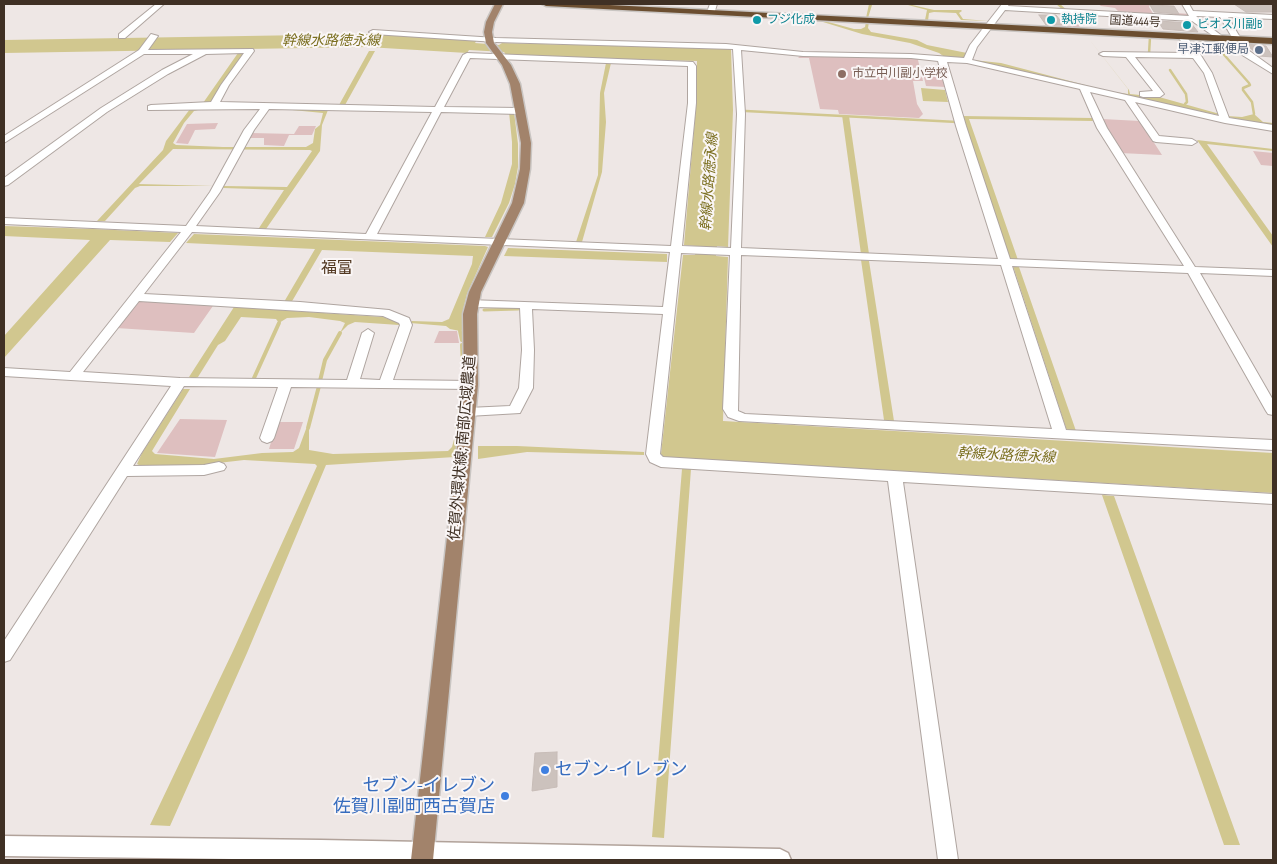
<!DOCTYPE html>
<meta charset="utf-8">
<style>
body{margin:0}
#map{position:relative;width:1277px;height:864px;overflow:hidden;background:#eee7e5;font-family:"Sofia Sans Condensed",sans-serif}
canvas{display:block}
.frame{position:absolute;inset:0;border:5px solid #3f3024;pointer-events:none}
</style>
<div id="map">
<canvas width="1277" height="864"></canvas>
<div class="frame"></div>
</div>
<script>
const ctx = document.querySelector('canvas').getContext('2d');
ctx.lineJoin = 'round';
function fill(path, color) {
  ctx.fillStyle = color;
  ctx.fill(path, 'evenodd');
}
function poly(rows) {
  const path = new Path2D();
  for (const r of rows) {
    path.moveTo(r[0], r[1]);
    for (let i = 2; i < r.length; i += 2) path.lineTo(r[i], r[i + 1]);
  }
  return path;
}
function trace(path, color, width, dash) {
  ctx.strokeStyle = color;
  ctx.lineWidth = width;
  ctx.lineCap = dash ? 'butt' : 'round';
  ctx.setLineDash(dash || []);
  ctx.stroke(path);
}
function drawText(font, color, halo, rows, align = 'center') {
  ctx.font = font + ' "Sofia Sans Condensed","Noto Sans JP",sans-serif';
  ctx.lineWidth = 4;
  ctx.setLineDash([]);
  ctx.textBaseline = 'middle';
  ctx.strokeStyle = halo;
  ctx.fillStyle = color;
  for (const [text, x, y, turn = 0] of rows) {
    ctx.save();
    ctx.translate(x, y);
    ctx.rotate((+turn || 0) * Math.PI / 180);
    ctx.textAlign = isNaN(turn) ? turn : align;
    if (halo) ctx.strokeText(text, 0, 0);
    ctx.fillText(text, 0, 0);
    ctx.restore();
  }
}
const green = poly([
 [1098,4,1165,4,1150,4,1149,7,1154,15,1174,16,1175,13,1190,14,1191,17,1132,16,1128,12,1118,11,1115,8,1101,6],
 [1060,13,1082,16,1085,22,1078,24,1081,29,1043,27,1041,25,1072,26],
 [801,55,924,58,918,60,923,81,913,81,917,104,923,114,919,118,839,114,838,110,820,109,809,58,798,58],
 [922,69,941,70,946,87,926,86],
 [1102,119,1140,121,1162,155,1120,153],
 [218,123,215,129,195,130,188,144,176,143,187,124],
 [299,126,316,126,312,135,289,135,284,146,264,145,264,138,249,138,251,133,294,134],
 [1253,151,1273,153,1273,166,1261,165],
 [140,299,215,303,194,333,116,328],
 [439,331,457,331,459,343,434,343],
 [180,419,227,420,215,457,157,453],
 [277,422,303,422,294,449,269,449]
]);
const water = poly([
 [869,4,908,4,934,10,961,10,962,11,959,13,963,19,989,21,961,20,956,13,934,12,929,13,928,21,925,20,927,10,908,5,872,5,868,18,866,18],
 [807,20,821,20,854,29,861,29,865,27,866,22,869,22,868,28,871,32,917,40,927,45,967,53,965,57,962,58,946,58,939,53,910,43,862,34,823,22],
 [366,34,477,40,475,43,499,45,502,43,731,49,733,110,728,247,717,246,716,256,728,257,723,421,1273,453,1273,493,664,457,661,454,683,255,695,255,696,246,684,245,696,106,697,61,507,56,504,52,469,50,467,53,367,47,4,53,4,40],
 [1085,34,1129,90,1130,94,1159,97,1227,116,1242,117,1254,114,1263,122,1273,123,1273,126,1114,94,973,60,1001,63,1108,91,1128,94,1128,89],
 [369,51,375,51,345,105,339,105],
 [238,53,245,53,210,103,203,103],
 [606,63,611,63,604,93,606,122,602,172,582,242,576,242,598,175,600,93],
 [921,88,945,90,948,102,923,101],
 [204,107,328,110,322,125,320,151,266,229,259,228,284,190,223,188,224,186,287,187,312,151,310,150,173,149,139,184,214,186,140,186,135,188,105,221,97,221,163,150,166,141,190,109],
 [198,110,292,110,323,113,320,125,315,129,313,143,306,147,223,147,176,145,173,143,184,123,194,111],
 [509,112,514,112,518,144,518,167,515,184,509,203,492,237,485,237,501,203,512,164,512,142],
 [842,115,849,116,869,254,861,254],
 [963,116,1092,118,1093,121,969,119,1018,260,1010,259],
 [1197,140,1273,149,1273,151,1207,144,1273,236,1273,247],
 [4,226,94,229,178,233,170,242,110,240,4,358,4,336,90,240,4,236],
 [194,234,485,246,488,247,467,294,463,310,462,330,460,331,450,329,446,326,410,323,412,321,442,322,449,319,472,264,473,256,322,250,291,303,284,302,315,249,186,243],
 [508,248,667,254,667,262,504,256],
 [861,260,869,261,894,421,884,420],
 [1013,266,1019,267,1076,431,1067,431],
 [234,307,383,317,399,323,399,325,355,322,348,325,340,333,345,323,340,321,309,317,287,318,279,323,276,319,241,317,225,341,218,345,198,377,193,379,189,377],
 [183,389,190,389,155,446,152,451,155,454,214,459,262,453,293,452,299,448,306,429,309,428,309,450,333,454,448,451,452,447,455,436,458,435,455,457,326,465,247,653,170,826,150,825,233,651,317,466,315,464,244,460,201,465,141,466,137,464,142,453],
 [478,446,517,446,644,452,644,455,527,452,478,459],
 [682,469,691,469,664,838,652,837],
 [1102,495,1114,496,1240,845,1224,845]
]);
const streamFar2 = poly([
 [1058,4,1066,11],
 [1201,40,1208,48,1219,49,1249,83,1250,85,1243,88,1243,90,1252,102,1254,114],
 [1149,54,1150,37],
 [1170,70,1186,94,1187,102,1185,104],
 [746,111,957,122]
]);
const streamFar1 = poly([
 [484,310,518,309]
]);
const stream = poly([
 [460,331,462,340],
 [462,345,463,365],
 [463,371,463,381],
 [254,378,279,323],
 [320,381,325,360,340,333],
 [461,402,462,389],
 [308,428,319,386],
 [457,428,460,408]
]);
const building = poly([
 [1234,4,1273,4,1273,12,1246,12,1234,4],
 [1150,5,1174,6,1179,14,1154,12,1150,5],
 [1039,15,1056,15,1064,25,1046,25,1039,15],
 [1158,21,1191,23,1198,32,1163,29,1158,21],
 [1246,44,1266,46,1273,57,1259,56,1246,44],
 [557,752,557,787,532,791,535,753,557,752]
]);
const street = poly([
 [156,4,164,4,125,38,119,38,119,34,156,4],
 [710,4,717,4,714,14,707,12,710,4],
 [1002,4,1009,4,1008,6,1189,16,1182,4,1189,4,1193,11,1273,15,1273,19,1228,17,1241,39,1237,41,1233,39,1220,17,1196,16,1222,36,1222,40,1219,40,1192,21,1005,10,977,47,972,60,1219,116,1204,73,1193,58,1135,57,1164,94,1160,97,1143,97,1140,96,1140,92,1153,91,1126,57,1103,56,1099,54,1103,52,1190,53,1178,37,1182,35,1185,35,1200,54,1212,73,1229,118,1273,125,1273,131,1225,123,1135,102,1159,136,1192,139,1197,142,1192,145,1156,142,1153,141,1125,100,1090,92,1107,128,1195,267,1273,270,1273,276,1200,273,1273,400,1273,415,1268,414,1266,411,1188,273,1012,266,1066,430,1273,440,1273,450,739,421,728,417,723,409,730,255,681,253,660,454,663,457,1273,494,1273,504,903,482,958,860,938,860,888,481,661,467,650,462,646,454,663,314,532,309,534,350,533,388,520,413,468,416,463,415,461,412,463,409,468,408,510,406,519,388,522,350,520,308,473,307,469,306,467,303,469,300,663,307,670,252,192,232,144,294,300,302,389,310,409,318,412,325,393,380,471,381,478,385,471,389,291,387,274,438,272,441,267,443,262,441,260,438,278,387,184,386,133,466,204,465,219,462,224,464,226,467,224,470,204,475,127,476,10,660,4,662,4,641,171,386,4,376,4,368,70,372,181,232,4,224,4,218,186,226,210,192,244,130,260,109,148,110,148,106,151,105,211,102,221,85,244,53,206,54,168,74,107,112,8,185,4,186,4,178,101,108,162,70,193,54,144,54,4,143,4,136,139,50,151,34,158,36,148,50,253,49,254,51,229,85,220,102,435,107,463,55,467,53,693,62,696,66,696,103,682,246,731,248,737,114,733,49,496,42,373,34,369,32,373,30,496,38,726,44,803,52,911,54,964,58,970,45,1002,4],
 [741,50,803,56,911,58,938,61,956,126,998,259,741,248,745,114,741,50],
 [470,58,688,66,688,103,671,246,377,234,441,112,519,114,523,111,519,108,444,107,470,58],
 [947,62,967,63,1080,89,1097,128,1184,266,1010,259,966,126,947,62],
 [269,109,432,112,366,234,196,226,220,192,254,130,269,109],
 [741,255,1001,265,1052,429,745,414,738,411,741,255],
 [139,301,383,316,399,323,400,325,380,380,360,379,374,333,368,329,362,333,347,380,180,378,83,372,139,301],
 [1224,37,1230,37,1273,68,1273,74,1234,50,1224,41,1224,37]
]);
const secondary = poly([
 [4,836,321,840,780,849,788,853,791,860,308,860,4,856,4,836]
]);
const primary = poly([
 [495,4,503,4,494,22,492,32,494,43,511,65,520,84,531,143,530,169,524,203,481,292,477,314,478,385,433,860,411,860,464,385,463,314,469,292,512,203,520,169,521,143,510,84,502,65,486,43,484,32,486,22,495,4]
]);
const highway = poly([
 [542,4,589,4,1273,38,1273,44,546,6,542,4]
]);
const markers = [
 [757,20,5,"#0f9aa8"],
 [1051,20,5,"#0f9aa8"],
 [1187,25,5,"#0f9aa8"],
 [1259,50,5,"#5c6f8a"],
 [842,74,5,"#8d6e63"],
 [545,770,5,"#3f7fe0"],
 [505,796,5,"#3f7fe0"]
];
const farCulturenames = [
 ["フジ化成",767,20],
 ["執持院",1061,20],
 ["ビオス川副B",1197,25]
];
const farStreetnames = [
 ["国道444号",1135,22,3]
];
const farServicenames = [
 ["早津江郵便局",1249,50]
];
const farEducationnames = [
 ["市立中川副小学校",852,74]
];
const farWaternames = [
 ["幹線水路徳永線",331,41],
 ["幹線水路徳永線",710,182,-86],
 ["幹線水路徳永線",1006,456,3]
];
const streetNames = [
 ["佐賀外環状線; 南部広域農道",463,448,-85]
];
const neighbourhoodNames = [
 ["福富",337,269]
];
const nearShopnames = [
 ["セブン-イレブン",555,770],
 ["セブン-イレブン",495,786,"right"],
 ["佐賀川副町西古賀店",495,807,"right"]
];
fill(green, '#debfbf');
fill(water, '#d1c78f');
trace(streamFar2, '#d1c78f', 2.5);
trace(streamFar1, '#d1c78f', 3);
trace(stream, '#d1c78f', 4);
fill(building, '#ccc2bd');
trace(building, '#c7bcb7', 1);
trace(street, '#afa5a0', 2);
trace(secondary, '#b1a29a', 3);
trace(primary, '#c9c5c2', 3);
trace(highway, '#c9c5c2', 3);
fill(street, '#fff');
fill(secondary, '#fff');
fill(primary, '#a2836b');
fill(highway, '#6b4e30');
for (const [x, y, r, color] of markers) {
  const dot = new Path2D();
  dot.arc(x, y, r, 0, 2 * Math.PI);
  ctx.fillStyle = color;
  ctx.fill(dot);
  trace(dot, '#faf6f6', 2);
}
drawText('12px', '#0d838f', '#faf6f6', farCulturenames, 'left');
drawText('12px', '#3f3024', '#faf6f6', farStreetnames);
drawText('12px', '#4e5e75', '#faf6f6', farServicenames, 'right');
drawText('12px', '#785e54', '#faf6f6', farEducationnames, 'left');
drawText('italic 14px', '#7b6f1f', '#faf6f6', farWaternames);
drawText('15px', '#3f3024', '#faf6f6', streetNames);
drawText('16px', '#513720', '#faf6f6', neighbourhoodNames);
drawText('18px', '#366cbe', '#faf6f6', nearShopnames, 'left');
</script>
